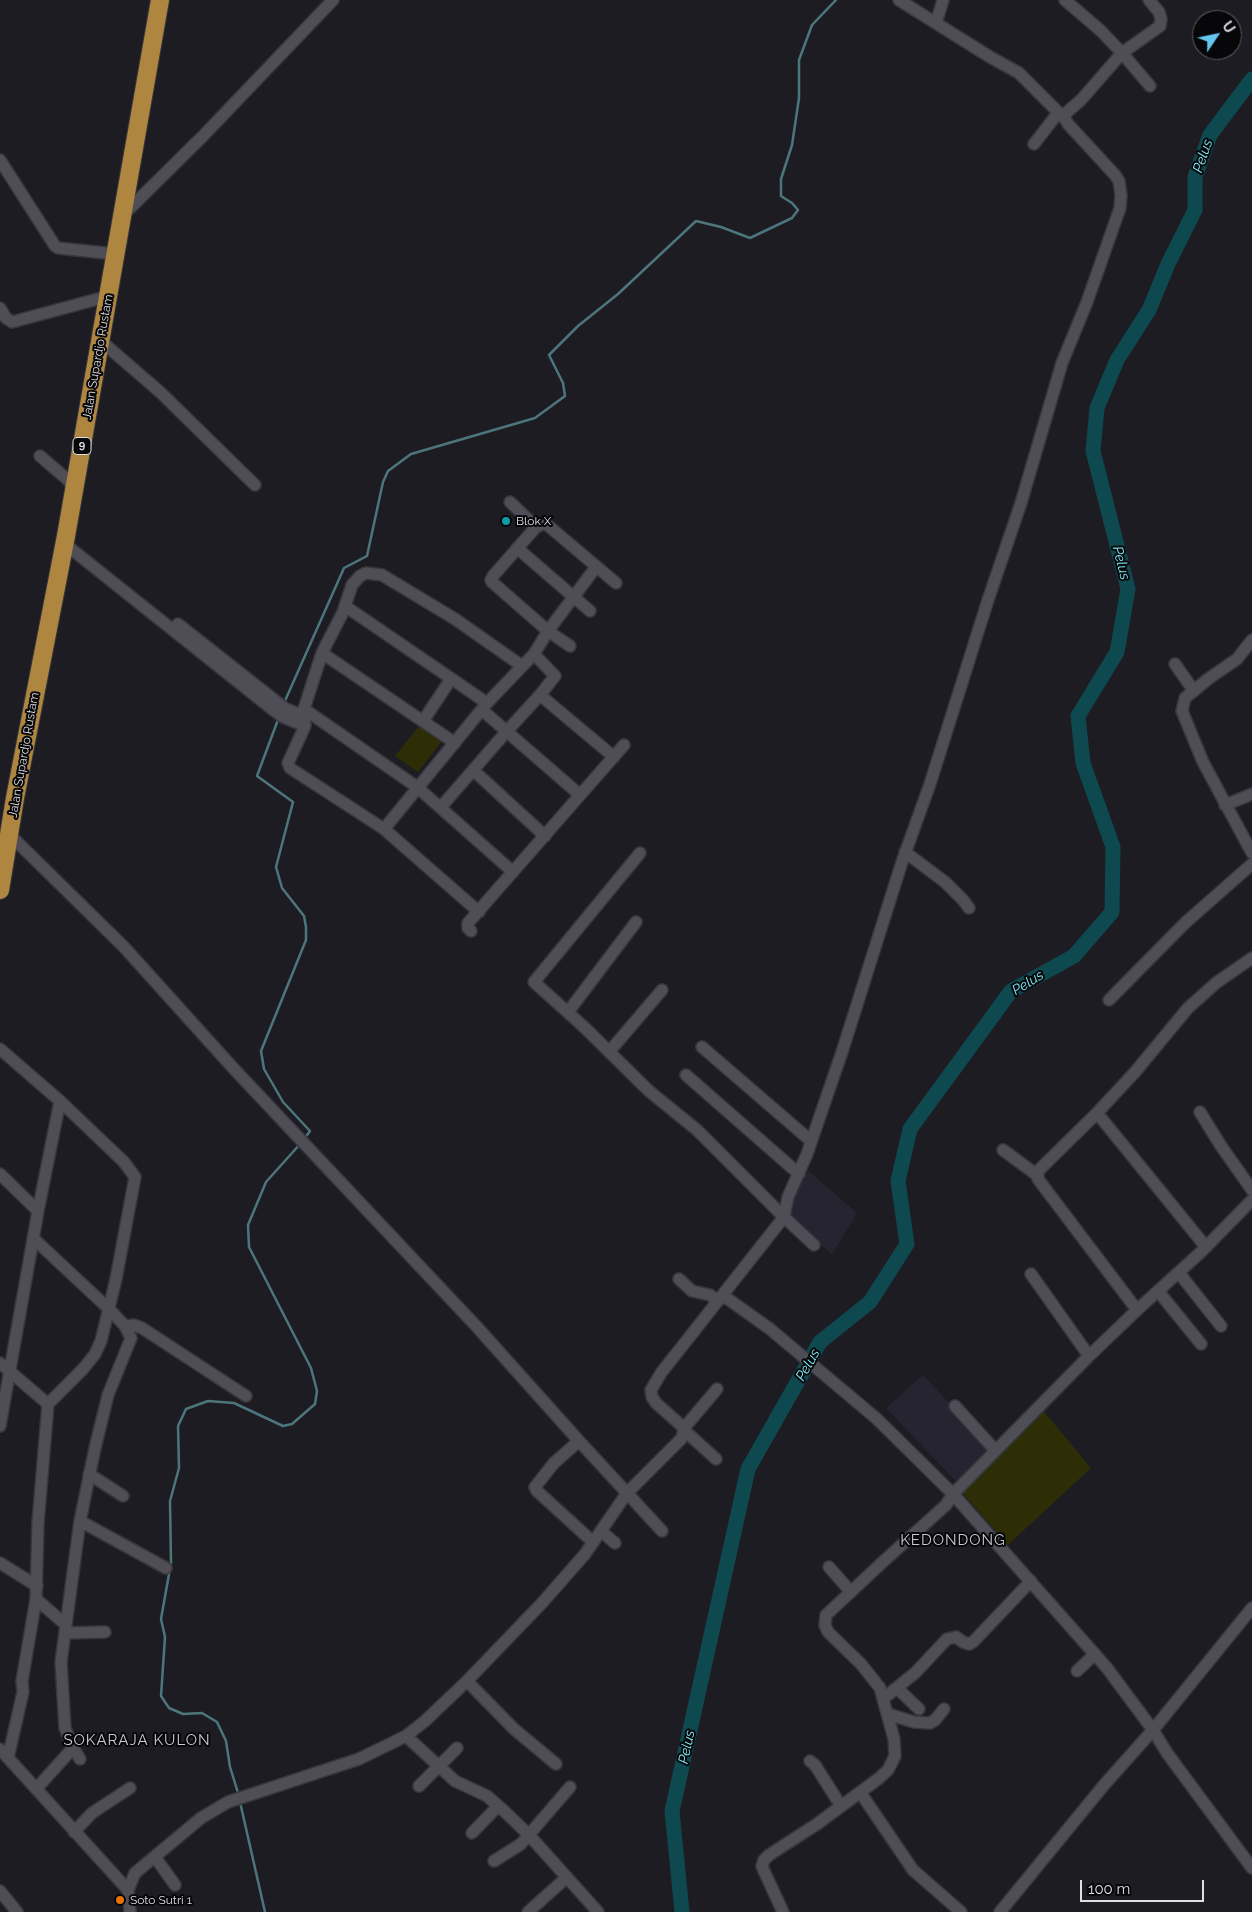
<!DOCTYPE html>
<style>
body{margin:0}
#map{position:relative;width:1252px;height:1912px;overflow:hidden;background:#1d1c23;font-family:Raleway,sans-serif}
canvas{display:block}
.north{position:absolute;left:1192px;top:10px;width:50px;height:50px;box-sizing:border-box;background:#07070a;border:1px solid #5d5d61;border-radius:50%;rotate:56deg;font-size:14px;font-weight:700;line-height:20px;text-align:center;color:#dfdfe4}
.north::after{content:'';display:block;margin:auto;width:18px;height:22px;background:#64c5ee;clip-path:polygon(50% 0,100% 100%,50% 72%,0 100%)}
.scale{position:absolute;left:1080px;top:1880px;width:124px;height:22px;box-sizing:border-box;border:2px solid #dfdfe4;border-top:0;padding-left:6px;font-size:15px;line-height:18px;white-space:nowrap;color:#dfdfe4;-webkit-text-stroke:4px #07070a;paint-order:stroke}
</style>
<div id="map">
<canvas width="1252" height="1912"></canvas>
<div class="north">U</div>
<div class="scale">100 m</div>
</div>
<script>
const ctx = document.querySelector('canvas').getContext('2d');
ctx.lineJoin = 'round';
function fill(path, color) {
  ctx.fillStyle = color;
  ctx.fill(path, 'evenodd');
}
function poly(rows) {
  const path = new Path2D();
  for (const r of rows) {
    path.moveTo(r[0], r[1]);
    for (let i = 2; i < r.length; i += 2) path.lineTo(r[i], r[i + 1]);
  }
  return path;
}
function trace(path, color, width, dash) {
  ctx.strokeStyle = color;
  ctx.lineWidth = width;
  ctx.lineCap = dash ? 'butt' : 'round';
  ctx.setLineDash(dash || []);
  ctx.stroke(path);
}
function drawText(font, color, halo, rows, align = 'center') {
  ctx.font = font + ' Raleway,sans-serif';
  ctx.lineWidth = 4;
  ctx.setLineDash([]);
  ctx.textBaseline = 'middle';
  ctx.strokeStyle = halo;
  ctx.fillStyle = color;
  for (const [text, x, y, turn = 0] of rows) {
    ctx.save();
    ctx.translate(x, y);
    ctx.rotate((+turn || 0) * Math.PI / 180);
    ctx.textAlign = isNaN(turn) ? turn : align;
    if (halo) ctx.strokeText(text, 0, 0);
    ctx.fillText(text, 0, 0);
    ctx.restore();
  }
}
const built = poly([
 [805,1168,857,1213,832,1254,785,1217],
 [923,1375,990,1447,956,1481,886,1408]
]);
const green = poly([
 [419,726,442,741,418,772,395,756],
 [1041,1408,1091,1468,1008,1545,959,1489]
]);
const stream = poly([
 [284,703,344,568,367,556,383,482,388,471,411,454,535,418,565,396,563,383,549,355,578,326,618,294,696,221,721,227,750,238,792,218,798,210,792,203,781,196,781,179,792,145,799,98,799,60,812,25,836,0],
 [279,717,257,776,293,802,276,867,282,888,304,916,306,927,306,940,261,1051,264,1069,283,1102,310,1131,304,1139],
 [239,1796,230,1767,226,1741,217,1722,202,1713,183,1714,169,1708,161,1696,165,1637,161,1619,171,1563,170,1501,179,1468,178,1426,186,1409,208,1401,234,1403,283,1426,292,1424,315,1404,317,1391,311,1368,249,1247,248,1225,266,1182,301,1143],
 [240,1802,265,1912]
]);
const river = poly([
 [682,1912,672,1811,748,1469,820,1342,870,1302,907,1244,898,1181,910,1129,1011,991,1074,956,1112,912,1113,847,1083,763,1078,716,1117,652,1128,589,1093,451,1097,408,1117,360,1149,310,1168,264,1195,210,1195,177,1210,135,1252,79]
]);
const minor = poly([
 [899,0,990,57,1019,73,1065,119],
 [1149,0,1159,12,1161,19,1160,26,1122,53,1150,86],
 [936,23,943,0],
 [1034,144,1058,113],
 [0,160,55,246,58,248,115,254],
 [122,216,203,136,333,0],
 [0,308,6,318,12,322,109,296],
 [101,341,160,392,255,485],
 [40,456,68,480,74,489],
 [510,502,536,527],
 [65,544,272,709,283,717,305,726],
 [517,548,590,611],
 [345,606,487,703],
 [178,624,277,702,286,709,304,716],
 [1252,640,1237,659,1208,679,1185,698,1182,711,1203,762,1252,853],
 [570,646,548,631,492,582,491,580,493,576,536,527,545,523,616,583],
 [322,653,455,743],
 [534,654,548,631,596,567],
 [1175,664,1194,691],
 [304,709,417,787,513,872],
 [482,710,580,795],
 [423,721,451,679],
 [473,770,545,836],
 [1225,805,1252,794],
 [441,807,507,731,540,695],
 [384,829,487,703,534,654,555,676,540,695,614,757],
 [10,835,124,947,234,1069,477,1327,579,1441,662,1531],
 [905,852,945,882,963,900,969,908],
 [640,853,534,982,584,1027,649,1091,697,1130,784,1217,814,1245],
 [479,912,384,829,290,768,288,763,305,726,304,709,322,653,343,612,352,585,360,576,366,573,382,575,455,619,522,666],
 [471,931,468,928,468,923,624,745],
 [1252,958,1216,983,1188,1008,1135,1072,1097,1113,1038,1171,1038,1179,1137,1310,1089,1356,953,1494,1107,1668,1153,1730,1167,1753,1252,1868],
 [1109,1000,1185,923,1252,864],
 [568,1012,636,922],
 [702,1047,811,1141],
 [0,1049,60,1101,38,1211],
 [609,1052,662,990],
 [686,1075,799,1174],
 [1200,1112,1221,1146,1252,1190],
 [1097,1113,1206,1247],
 [1003,1150,1037,1175],
 [0,1174,38,1211,0,1426],
 [33,1238,109,1309,125,1326,131,1338,108,1395,95,1448,80,1521,166,1568],
 [1179,1273,1221,1326],
 [1031,1274,1089,1356],
 [679,1279,692,1291,710,1295,718,1301],
 [1158,1291,1201,1344],
 [721,1297,728,1299,770,1329,877,1419,953,1494,946,1505,886,1559,826,1615,825,1625,828,1632,861,1664,880,1688,894,1739,895,1756,888,1770,878,1779,817,1824,769,1855,764,1860,762,1866,764,1871,783,1912],
 [1137,1310,1201,1252,1252,1200],
 [125,1326,134,1325,142,1328,246,1396],
 [0,1363,48,1404],
 [955,1406,995,1450],
 [684,1428,717,1389],
 [684,1430,716,1459],
 [579,1441,554,1463,535,1487,537,1491,593,1542],
 [89,1474,123,1496],
 [601,1531,615,1543],
 [0,1563,37,1586],
 [829,1567,851,1592],
 [36,1599,66,1625],
 [65,1633,105,1632],
 [1077,1671,1095,1654],
 [467,1681,514,1729,556,1764],
 [897,1688,919,1709],
 [884,1698,915,1673,947,1639,956,1637,963,1642,969,1644,973,1642,1031,1581],
 [888,1714,914,1722,930,1723,935,1720,944,1709],
 [406,1736,455,1781,487,1796,503,1810,528,1834,598,1912],
 [0,1749,128,1890],
 [8,1758,23,1692,22,1681,36,1599,38,1523,48,1404,83,1369,95,1354,101,1341,116,1279,135,1177,124,1162,60,1101],
 [80,1759,73,1748,65,1728,61,1662,80,1521],
 [810,1761,815,1765,841,1806],
 [419,1786,457,1748],
 [36,1789,73,1748],
 [860,1792,913,1870,961,1912],
 [74,1832,92,1813,130,1788],
 [472,1833,498,1806],
 [155,1857,175,1885],
 [494,1861,521,1844,570,1787],
 [0,1891,17,1912],
 [130,1912,128,1890,135,1873,201,1818,228,1802,359,1759,406,1736,425,1721,467,1681,542,1603,585,1554,627,1493,682,1438,684,1428,656,1403,652,1397,651,1390,661,1373,784,1217,788,1197,807,1154,842,1052,902,862,930,784,988,600,1021,503,1062,363,1087,302,1120,208,1121,195,1119,181,1115,175,1068,124,1065,119,1066,113,1081,100,1122,53,1101,31,1065,0],
 [528,1912,566,1878],
 [1000,1912,1104,1785,1153,1730,1252,1608]
]);
const highway = poly([
 [0,890,15,798,66,536,160,0]
]);
const markers = [
 [506,521,5,"#0f9aa8"],
 [120,1900,5,"#e8710a"]
];
const shields = [
 [82,446,18]
];
const shieldNames = [
 ["9",82,446]
];
const streetNames = [
 ["Jalan Supardjo Rustam",98,357,-80],
 ["Jalan Supardjo Rustam",24,755,-80]
];
const poiNames = [
 ["Blok X",516,521],
 ["Soto Sutri 1",130,1900]
];
const waterNames = [
 ["Pelus",1203,156,-71],
 ["Pelus",1121,563,76],
 ["Pelus",1028,983,-32],
 ["Pelus",808,1365,-60],
 ["Pelus",687,1747,-78]
];
const quarterNames = [
 ["KEDONDONG",953,1540],
 ["SOKARAJA KULON",137,1740]
];
fill(built, '#272431');
fill(green, '#2d2d06');
trace(stream, '#4d767c', 2.5);
trace(river, '#0e494f', 15);
trace(minor, '#37363c', 14);
trace(highway, '#37363c', 20);
trace(minor, '#4f4d56', 11);
trace(highway, '#ae863f', 18);
for (const [x, y, r, color] of markers) {
  const dot = new Path2D();
  dot.arc(x, y, r, 0, 2 * Math.PI);
  ctx.fillStyle = color;
  ctx.fill(dot);
  trace(dot, '#07070a', 2);
}
for (const [x, y, w] of shields) {
  const box = new Path2D();
  box.roundRect(x - w / 2, y - 8.5, w, 17, 4);
  ctx.fillStyle = '#07070a';
  ctx.fill(box);
  trace(box, '#dfdfe4', 1);
}
drawText('bold 11px', '#dfdfe4', null, shieldNames);
drawText('12px', '#dfdfe4', '#07070a', streetNames);
drawText('12px', '#dfdfe4', '#07070a', poiNames, 'left');
drawText('italic 14px', '#82eefb', '#07070a', waterNames);
ctx.letterSpacing = '1px';
drawText('15px', '#cccbd5', '#07070a', quarterNames);
ctx.letterSpacing = '0px';
</script>
